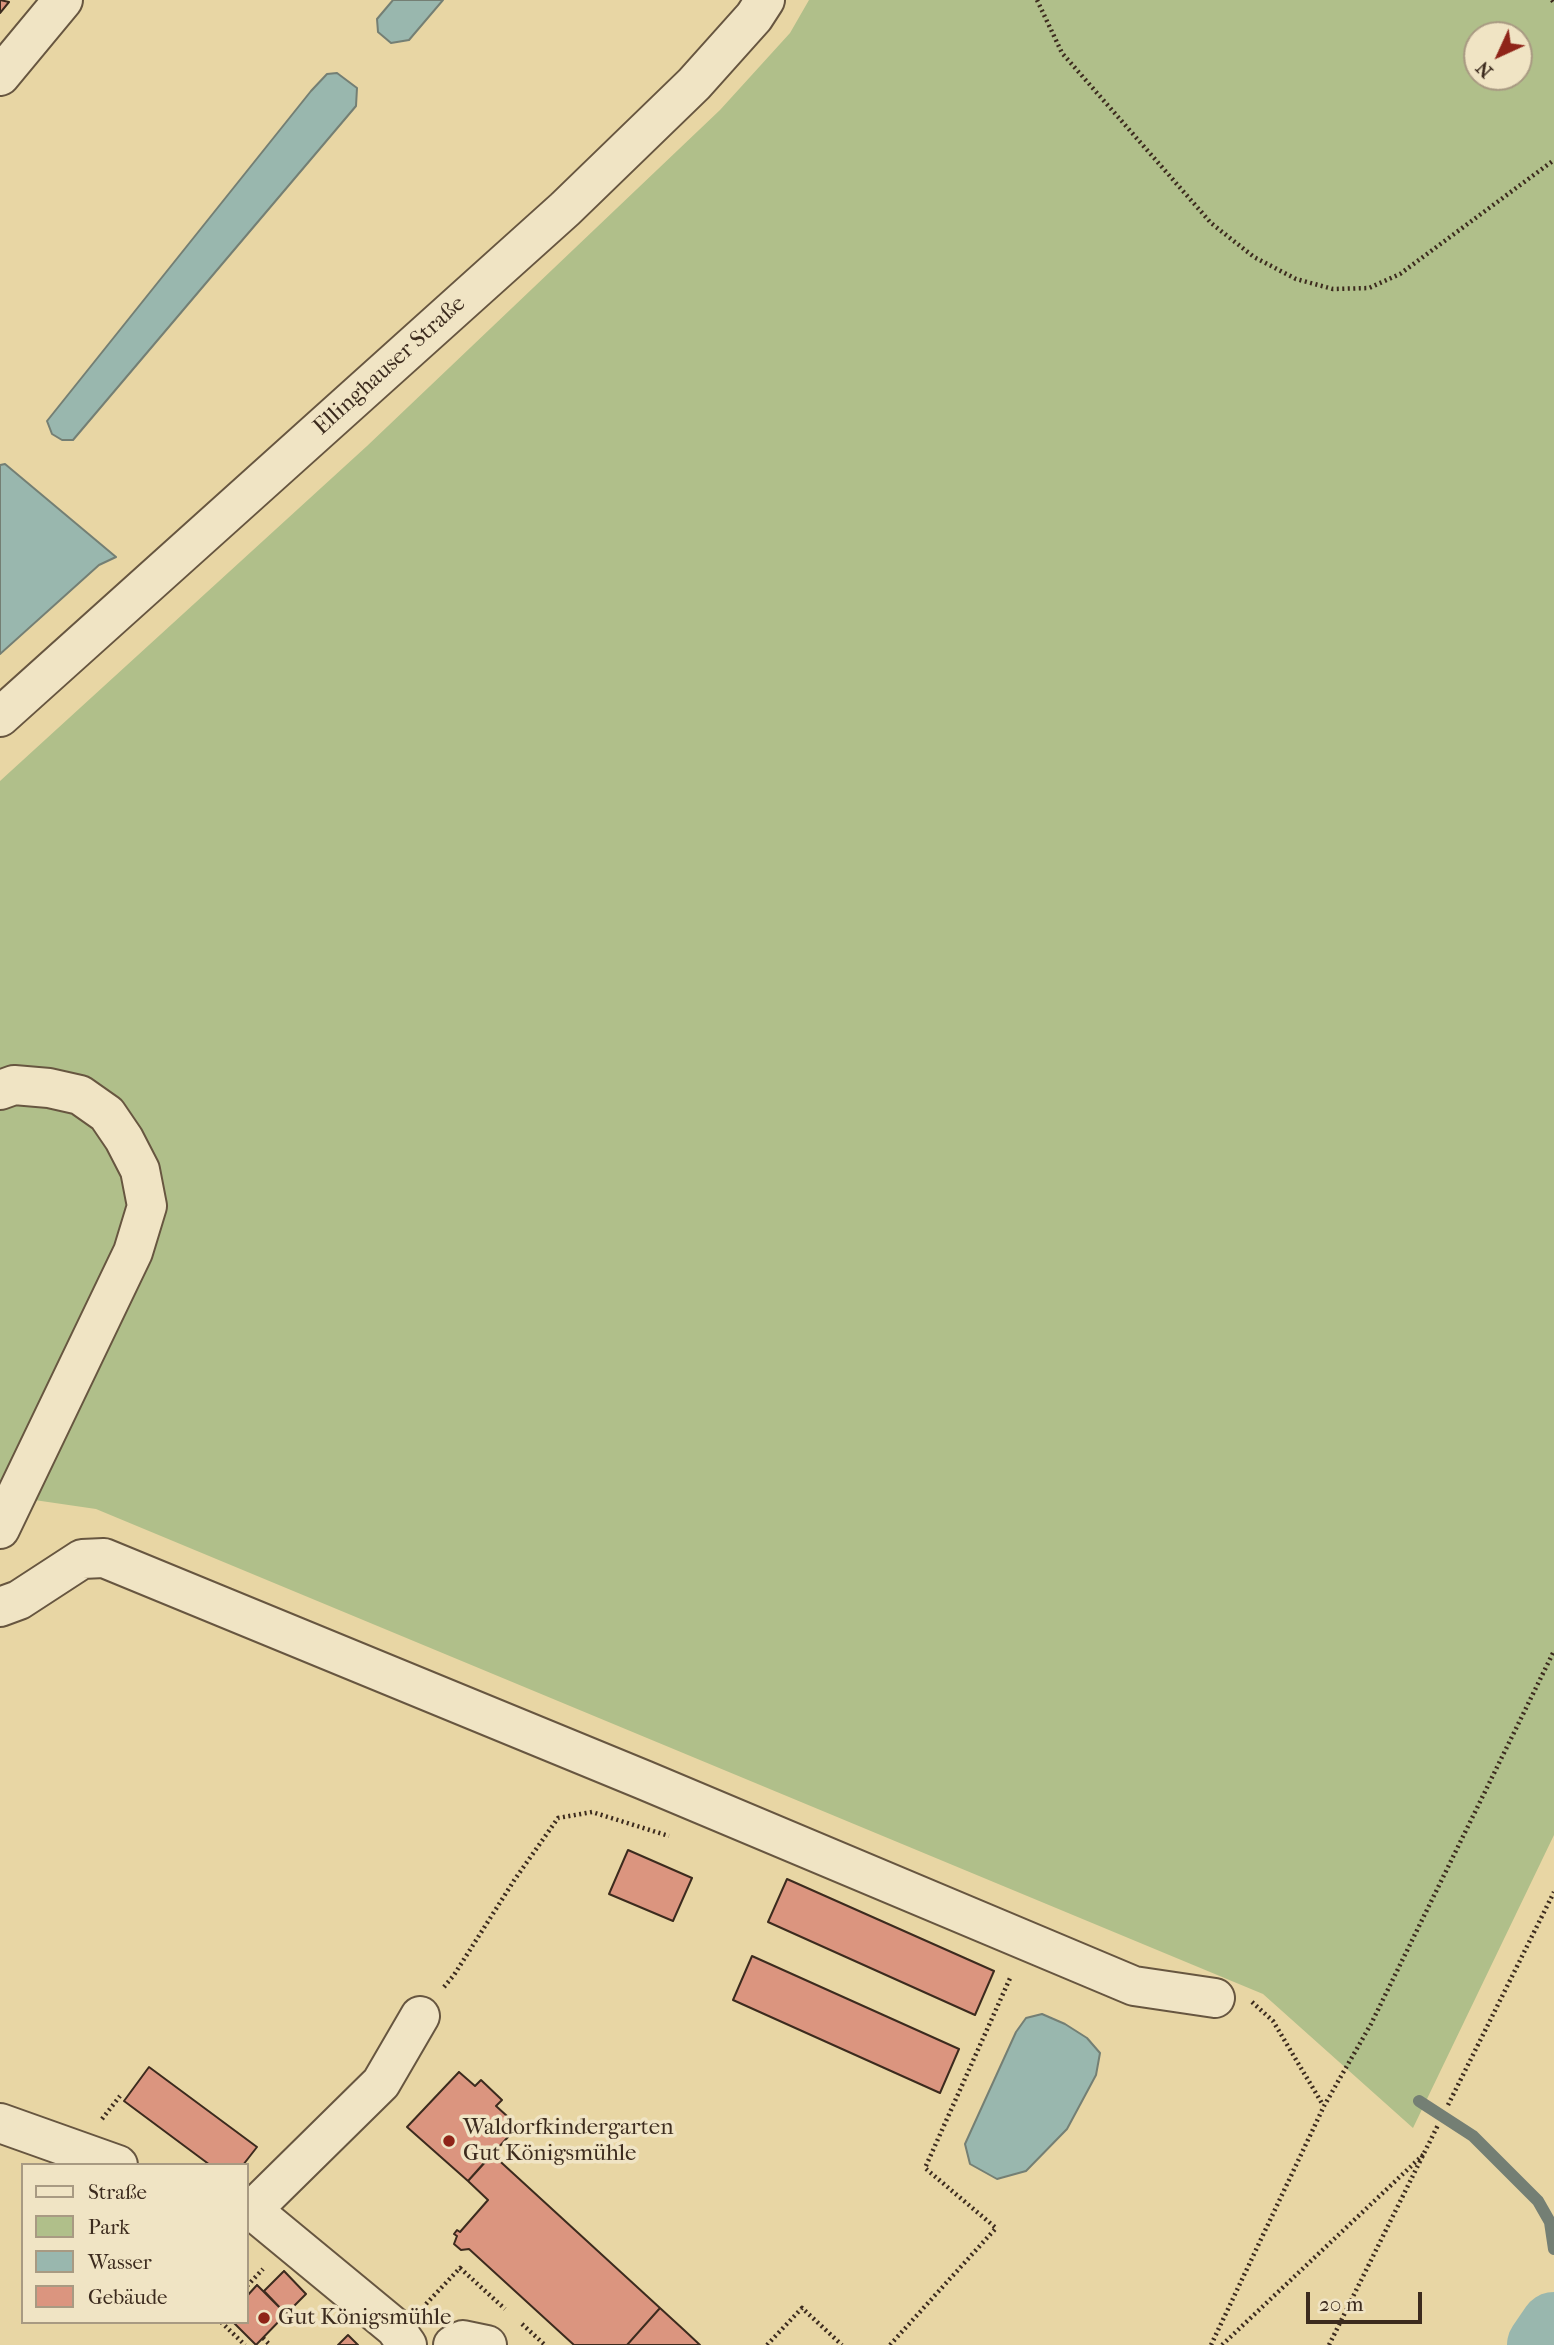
<!DOCTYPE html>
<meta charset="utf-8">
<style>
body{margin:0}
#map{position:relative;width:1554px;height:2345px;overflow:hidden;background:#e8d6a4;font-family:"IM FELL French Canon",serif}
canvas{display:block}
.legend{position:absolute;left:21px;top:2163px;width:228px;height:161px;box-sizing:border-box;background:#f0e4c4;border:2px solid #a89a82;margin:0;padding:9px 12px;list-style:none;font-size:21px;color:#3c2b1e}
.legend li{display:flex;align-items:center;gap:14px;height:35px}
.legend b{width:35px;border:2px solid #a89a82}
.north{position:absolute;left:1463px;top:21px;width:70px;height:70px;box-sizing:border-box;background:#f0e4c4;border:2px solid #a89a82;border-radius:50%;rotate:225deg;font-size:19px;font-weight:700;line-height:28px;text-align:center;color:#3c2b1e}
.north::after{content:'';display:block;margin:auto;width:24px;height:32px;background:#8f2418;clip-path:polygon(50% 0,100% 100%,50% 72%,0 100%)}
.scale{position:absolute;left:1306px;top:2292px;width:116px;height:32px;box-sizing:border-box;border:4px solid #3c2b1e;border-top:0;padding-left:9px;font-size:21px;line-height:24px;white-space:nowrap;color:#3c2b1e;-webkit-text-stroke:5px #f0e4c4;paint-order:stroke}
</style>
<div id="map">
<canvas width="1554" height="2345"></canvas>
<ul class="legend">
<li><b style="height:9px;background:#f0e4c4"></b>Straße</li>
<li><b style="height:19px;background:#b0bf8a"></b>Park</li>
<li><b style="height:19px;background:#99b7ae"></b>Wasser</li>
<li><b style="height:19px;background:#db957f"></b>Gebäude</li>
</ul>
<div class="north">N</div>
<div class="scale">20 m</div>
</div>
<script>
const ctx = document.querySelector('canvas').getContext('2d');
ctx.lineJoin = 'round';
function fill(path, color) {
  ctx.fillStyle = color;
  ctx.fill(path, 'evenodd');
}
function poly(rows) {
  const path = new Path2D();
  for (const r of rows) {
    path.moveTo(r[0], r[1]);
    for (let i = 2; i < r.length; i += 2) path.lineTo(r[i], r[i + 1]);
  }
  return path;
}
function trace(path, color, width, dash) {
  ctx.strokeStyle = color;
  ctx.lineWidth = width;
  ctx.lineCap = dash ? 'butt' : 'round';
  ctx.setLineDash(dash || []);
  ctx.stroke(path);
}
function drawText(font, color, halo, rows, align = 'center') {
  ctx.font = font + ' "IM FELL French Canon",serif';
  ctx.lineWidth = 7;
  ctx.setLineDash([]);
  ctx.textBaseline = 'middle';
  ctx.strokeStyle = halo;
  ctx.fillStyle = color;
  for (const [text, x, y, turn = 0] of rows) {
    ctx.save();
    ctx.translate(x, y);
    ctx.rotate((+turn || 0) * Math.PI / 180);
    ctx.textAlign = isNaN(turn) ? turn : align;
    if (halo) ctx.strokeText(text, 0, 0);
    ctx.fillText(text, 0, 0);
    ctx.restore();
  }
}
const green = poly([
 [809,0,1554,0,1554,1835,1413,2128,1263,1994,96,1509,0,1495,0,781,367,446,720,110,790,33],
 [1477,35,1519,35,1519,77,1477,77]
]);
const water = poly([
 [393,0,443,0,409,40,391,43,378,32,377,19,393,0],
 [337,73,357,88,356,106,73,440,62,440,52,434,47,421,311,91,327,74,337,73],
 [5,464,116,557,99,565,0,654,0,465,5,464],
 [1042,2014,1065,2024,1087,2038,1100,2053,1096,2075,1067,2129,1026,2171,997,2179,970,2164,965,2144,1016,2032,1026,2018,1042,2014]
]);
const stream = poly([
 [1419,2101,1473,2136,1538,2201,1550,2222,1554,2249]
]);
const river = poly([
 [1541,2345,1554,2326]
]);
const building = poly([
 [0,0,9,2,0,13,0,0],
 [628,1850,692,1878,673,1921,609,1894,628,1850],
 [787,1879,994,1971,975,2015,768,1922,787,1879],
 [752,1956,959,2049,940,2093,733,2000,752,1956],
 [149,2067,257,2147,243,2165,210,2165,124,2101,149,2067],
 [459,2072,475,2086,481,2080,502,2100,496,2106,518,2126,468,2181,407,2127,459,2072],
 [492,2154,660,2308,627,2345,574,2345,469,2249,461,2250,454,2244,457,2236,454,2234,457,2230,460,2232,488,2200,468,2181,492,2154],
 [284,2271,306,2294,286,2314,264,2291,284,2271],
 [257,2285,286,2314,256,2345,233,2322,247,2322,247,2296,257,2285],
 [660,2308,684,2330,700,2345,627,2345,660,2308],
 [348,2335,358,2345,338,2345,348,2335]
]);
const path = poly([
 [1037,0,1062,53,1211,223,1254,257,1296,279,1333,289,1369,288,1400,274,1554,160],
 [1552,0,1554,3],
 [444,1987,454,1975,515,1879,558,1818,592,1812,669,1836],
 [1252,2002,1273,2021,1323,2105],
 [1448,2105,1554,1892],
 [102,2119,120,2096],
 [247,2286,263,2269],
 [426,2304,460,2268,505,2309],
 [221,2322,245,2345],
 [522,2324,545,2345],
 [263,2338,270,2345],
 [767,2345,802,2308,842,2345],
 [890,2345,996,2228,925,2168,1011,1976],
 [1211,2345,1324,2106,1371,2024,1554,1651],
 [1222,2345,1424,2154],
 [1329,2345,1438,2125]
]);
const minor = poly([
 [0,76,63,0],
 [0,717,565,209,694,84,754,17,765,0],
 [0,1090,14,1085,49,1088,80,1095,107,1114,124,1139,140,1170,147,1206,133,1252,0,1529],
 [0,1607,19,1600,82,1559,104,1558,644,1780,1134,1986,1215,1998],
 [0,2123,118,2165],
 [247,2209,252,2210,395,2328,407,2345],
 [252,2210,381,2083,420,2016],
 [453,2345,463,2340,487,2345]
]);
const markers = [
 [449,2141,7,"#8f2418"],
 [264,2318,7,"#8f2418"]
];
const streetNames = [
 ["Ellinghauser Straße",390,366,-42]
];
const poiNames = [
 ["Waldorfkindergarten",463,2128],
 ["Gut Königsmühle",463,2154],
 ["Gut Königsmühle",278,2318]
];
fill(green, '#b0bf8a');
fill(water, '#99b7ae');
trace(water, '#747f74', 2);
trace(stream, '#747f74', 12);
trace(river, '#99b7ae', 68);
fill(building, '#db957f');
trace(building, '#3c2b1e', 2);
trace(minor, '#675640', 42);
trace(path, '#3c2b1e', 4.5, [2, 3.5]);
trace(minor, '#f0e4c4', 38);
for (const [x, y, r, color] of markers) {
  const dot = new Path2D();
  dot.arc(x, y, r, 0, 2 * Math.PI);
  ctx.fillStyle = color;
  ctx.fill(dot);
  trace(dot, '#f0e4c4', 2.5);
}
drawText('23px', '#3c2b1e', '#f0e4c4', streetNames);
drawText('23px', '#3c2b1e', '#f0e4c4', poiNames, 'left');
</script>
